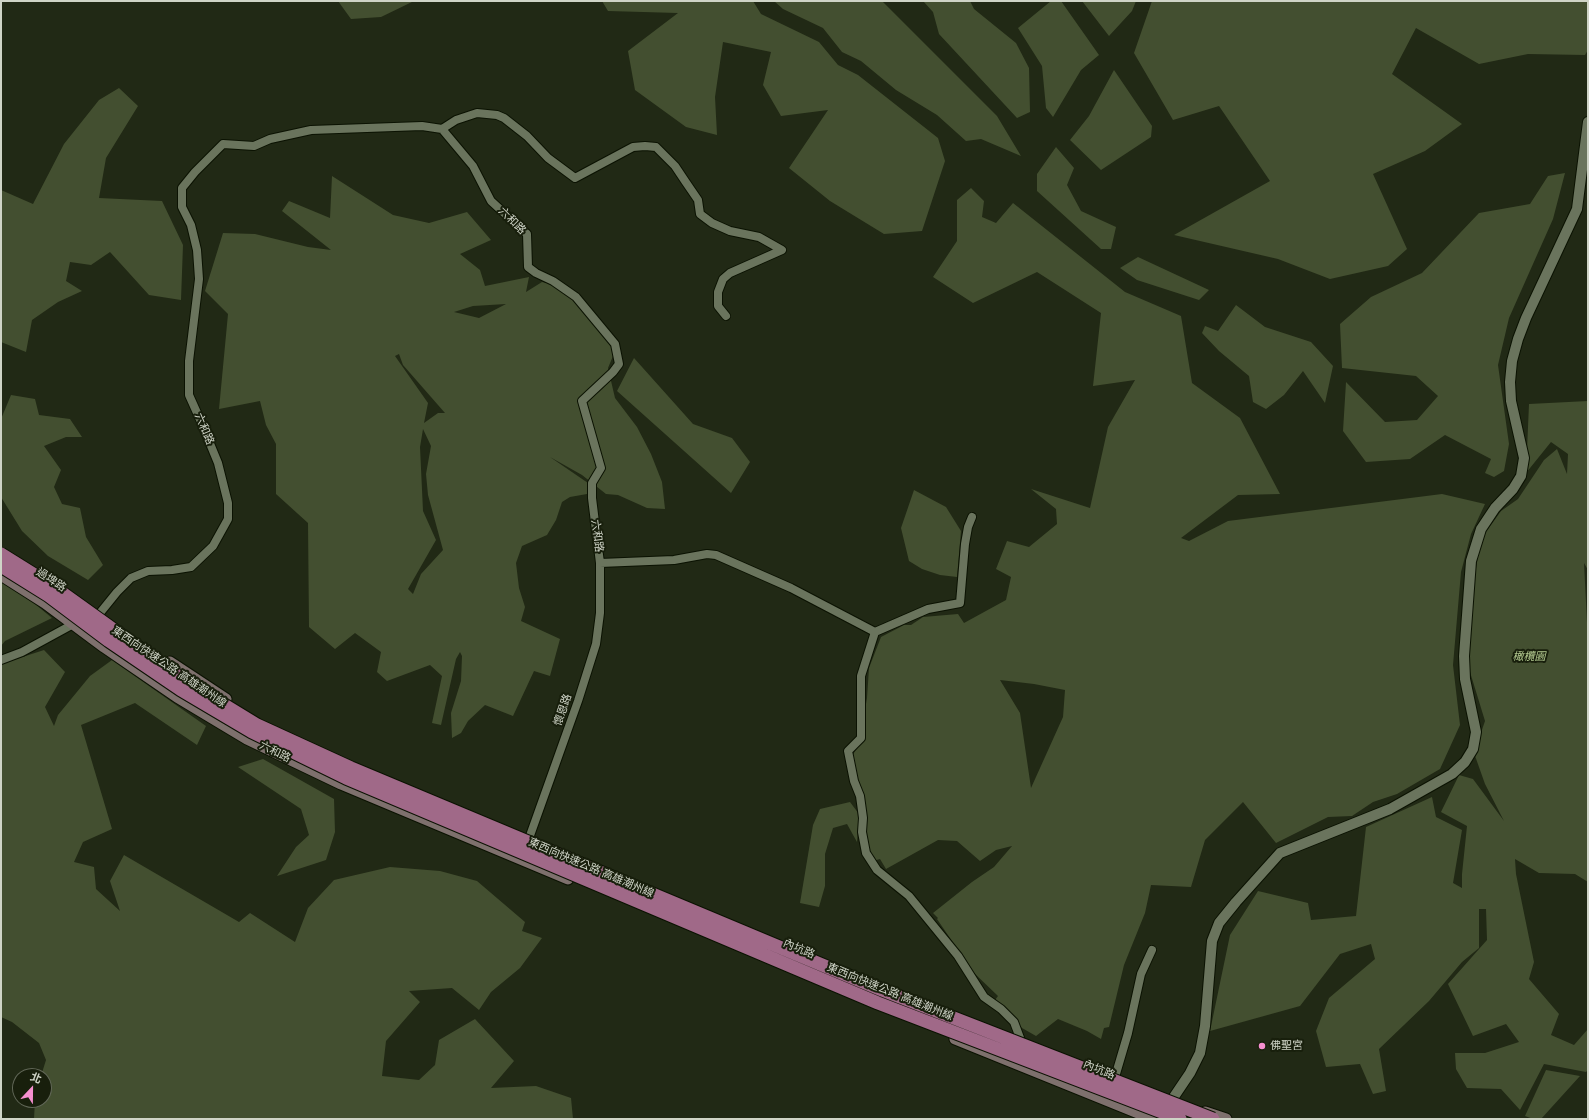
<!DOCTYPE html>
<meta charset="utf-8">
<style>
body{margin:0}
#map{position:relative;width:1589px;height:1120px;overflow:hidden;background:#212915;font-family:Lora,"Noto Sans TC",serif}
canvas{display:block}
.frame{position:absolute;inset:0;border:2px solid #cfd4c7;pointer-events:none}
.north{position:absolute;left:12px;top:1068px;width:40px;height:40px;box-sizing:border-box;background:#181f0c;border:1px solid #616757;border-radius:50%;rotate:22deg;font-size:11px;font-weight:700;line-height:16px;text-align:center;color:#cfd4c7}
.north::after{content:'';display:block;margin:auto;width:14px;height:18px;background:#f690d0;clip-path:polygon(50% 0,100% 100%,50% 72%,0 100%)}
</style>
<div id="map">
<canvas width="1589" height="1120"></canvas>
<div class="frame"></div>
<div class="north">北</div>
</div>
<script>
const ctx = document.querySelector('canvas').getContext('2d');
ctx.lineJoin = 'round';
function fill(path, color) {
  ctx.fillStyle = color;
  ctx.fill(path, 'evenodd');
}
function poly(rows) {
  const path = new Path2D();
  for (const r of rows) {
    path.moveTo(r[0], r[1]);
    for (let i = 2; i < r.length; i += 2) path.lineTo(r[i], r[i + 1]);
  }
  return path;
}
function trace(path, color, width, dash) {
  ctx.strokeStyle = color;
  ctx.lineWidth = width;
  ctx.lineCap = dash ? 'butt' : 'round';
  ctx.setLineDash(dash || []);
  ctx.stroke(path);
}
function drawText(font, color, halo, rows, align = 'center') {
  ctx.font = font + ' Lora,"Noto Sans TC",serif';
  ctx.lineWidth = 4;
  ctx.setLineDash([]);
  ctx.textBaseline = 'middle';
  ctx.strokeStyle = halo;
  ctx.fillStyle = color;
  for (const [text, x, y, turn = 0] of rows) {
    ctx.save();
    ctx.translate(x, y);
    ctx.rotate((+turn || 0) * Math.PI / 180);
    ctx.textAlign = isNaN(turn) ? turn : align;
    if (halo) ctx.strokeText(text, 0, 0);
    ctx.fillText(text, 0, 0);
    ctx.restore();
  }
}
const green = poly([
 [338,1,414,1,381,17,351,19],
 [602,1,753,1,761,14,819,42,838,65,858,75,938,138,945,161,922,231,884,234,830,201,789,168,828,110,781,116,763,85,771,52,723,42,715,97,717,135,686,127,635,90,628,51,678,13,608,11],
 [774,1,882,1,997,116,1021,156,981,139,966,141,937,115,896,90,861,61,842,52,823,28,783,9],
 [923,1,970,1,974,9,1016,43,1029,68,1030,112,1017,118,939,34,933,12],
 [1051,1,1061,1,1099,55,1081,70,1053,117,1046,108,1042,66,1018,28],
 [1082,1,1136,1,1132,11,1109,36],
 [1152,1,1588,1,1588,50,1585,55,1528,54,1479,64,1416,28,1392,74,1462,124,1425,151,1373,174,1407,249,1388,266,1330,279,1278,259,1174,235,1270,181,1219,106,1173,120,1134,53],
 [1114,70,1152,126,1151,137,1101,170,1070,140,1089,116],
 [119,88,138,106,106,158,99,198,162,201,183,245,181,300,149,295,110,252,91,265,70,262,66,281,82,291,58,302,32,320,26,352,1,342,1,190,33,204,64,144,99,100],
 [1056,147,1074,168,1067,185,1081,211,1116,227,1111,249,1101,249,1037,191,1037,174],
 [1565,173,1553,219,1509,318,1498,365,1509,444,1504,471,1494,477,1485,473,1491,459,1445,435,1410,459,1366,462,1343,431,1346,382,1385,422,1417,420,1438,396,1416,376,1342,368,1340,324,1371,297,1422,273,1479,213,1530,204,1548,176],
 [332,176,393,215,429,223,467,212,491,240,460,254,480,270,485,286,529,277,526,292,542,282,561,286,610,343,613,356,608,368,615,398,637,427,651,454,662,482,665,509,647,508,618,495,606,494,582,475,550,457,588,483,587,494,570,497,562,502,556,520,547,535,522,546,516,563,519,588,525,607,521,621,560,639,550,676,534,671,513,716,485,705,468,721,461,733,452,738,451,713,461,681,462,656,460,652,456,659,441,725,432,723,442,676,430,665,387,681,377,672,381,652,355,633,335,649,309,627,308,523,276,494,276,444,266,425,260,401,219,409,228,314,205,291,223,233,255,234,308,247,331,250,282,211,289,201,330,218],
 [506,304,479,318,454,312,473,306],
 [399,354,403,365,445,413,438,413,424,423,428,403,395,356],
 [423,429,431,446,426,474,428,495,443,550,421,574,413,594,408,589,436,540,423,511,420,447],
 [971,188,984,201,982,217,996,223,1013,203,1125,292,1181,316,1192,383,1240,418,1280,494,1238,495,1181,538,1189,541,1228,521,1442,494,1485,504,1471,534,1461,572,1453,665,1460,725,1440,769,1397,794,1373,802,1352,816,1328,817,1276,843,1243,802,1205,840,1191,887,1151,885,1145,913,1124,965,1109,1027,1104,1028,1101,1039,1087,1031,1058,1019,1036,1036,1022,1028,995,1000,998,996,973,972,937,919,938,918,933,913,972,882,994,867,1012,846,996,850,980,861,957,841,938,840,886,869,880,859,873,861,866,838,852,756,859,745,867,698,869,668,881,637,904,625,911,625,923,617,958,614,964,623,1006,600,1011,577,996,569,1007,541,1029,547,1057,524,1056,509,1031,489,1090,508,1108,427,1135,380,1093,386,1101,313,1037,272,973,303,933,277,957,241,957,200],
 [1000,680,1034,684,1065,690,1063,717,1031,788,1020,713],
 [1138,257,1209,290,1199,300,1137,280,1120,268],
 [1236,305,1265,327,1311,342,1333,366,1325,403,1303,371,1284,395,1266,409,1253,402,1249,376,1219,351,1202,333,1205,326,1218,331],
 [634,358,693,424,732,438,750,462,731,493,617,391],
 [11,395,35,399,39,415,70,419,82,437,66,437,44,446,61,470,54,487,62,504,80,508,86,537,103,565,88,580,48,556,22,531,1,497,1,419],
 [1588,401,1588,570,1584,563,1588,642,1588,882,1575,874,1539,873,1515,859,1516,874,1534,962,1529,979,1559,1014,1551,1035,1574,1045,1588,1029,1588,1070,1586,1072,1544,1064,1520,1110,1501,1089,1467,1088,1456,1069,1455,1053,1485,1053,1519,1042,1506,1024,1473,1036,1448,984,1487,940,1486,909,1479,909,1479,948,1462,962,1429,1001,1379,1049,1386,1091,1373,1094,1360,1064,1326,1067,1316,1031,1329,998,1375,959,1371,944,1340,954,1300,1006,1210,1031,1230,935,1258,891,1308,903,1311,920,1356,916,1366,827,1432,797,1436,817,1462,830,1453,883,1462,888,1462,874,1467,826,1441,812,1459,775,1473,779,1504,821,1485,784,1474,753,1485,721,1470,672,1469,608,1481,539,1501,511,1518,499,1544,460,1557,449,1567,474,1568,454,1551,442,1526,473,1529,404],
 [914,490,946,507,961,531,957,577,940,575,922,569,909,561,901,528],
 [1,580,18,590,52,618,5,641,1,646],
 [44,650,65,672,45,707,54,726,58,715,90,676,112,660,206,726,197,745,135,703,81,725,112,829,83,842,74,862,94,867,96,889,120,911,110,881,124,855,239,922,250,913,295,942,308,908,334,880,390,867,440,871,477,881,525,922,522,931,542,938,520,968,491,992,479,1010,452,988,409,991,420,1002,386,1041,382,1076,419,1080,435,1065,439,1040,475,1019,514,1061,491,1088,536,1086,571,1098,573,1119,34,1119,35,1100,44,1100,44,1076,41,1076,46,1060,39,1043,12,1022,1,1017,1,664],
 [263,759,334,799,335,832,326,860,277,876,296,847,309,835,301,809,238,767],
 [850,802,859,814,857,842,847,824,833,828,825,854,825,886,819,907,800,903,813,825,820,809],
 [1546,1070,1580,1076,1541,1119,1533,1119,1525,1116]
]);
const minor = poly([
 [442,129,456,120,477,113,497,115,504,118,527,136,548,158,575,178,633,147,645,146,656,147,675,166,685,181,698,200,700,214,712,223,730,231,759,237,782,250,730,273,723,279,718,292,718,306,726,316],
 [600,563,674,560,707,554,716,555,791,588,875,632],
 [92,617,100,613,117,592,131,578,148,571,172,570,191,567,213,546,228,519,228,503,218,463,202,424,189,395,189,361,199,279,197,250,191,225,182,207,182,188,195,172,223,144,254,146,270,139,311,130,422,126,442,129,473,166,491,201,527,234,528,267,536,273,553,281,576,297,615,344,619,364,613,372,582,401,601,468,592,483,592,498,600,563,600,613,596,644,578,701,527,844],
 [875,632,861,676,861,738,848,751,854,781,860,796,863,818,862,832,866,853,877,870,909,896,958,956,984,997,1001,1009,1014,1022,1020,1038],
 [875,632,928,609,960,603,965,544,968,527,972,517],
 [1,660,22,652,77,622],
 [1115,1077,1128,1033,1141,974,1152,950]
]);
const tertiary = poly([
 [1159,1119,1190,1073,1200,1053,1205,1026,1212,941,1219,923,1236,902,1280,853,1390,809,1452,774,1465,762,1473,749,1476,732,1465,679,1464,656,1471,561,1481,529,1495,508,1513,489,1521,476,1524,458,1511,401,1510,382,1512,361,1518,339,1526,318,1577,209,1588,122]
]);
const secondary = poly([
 [1,575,45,603,104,647,177,697,247,739,341,784,568,879],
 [170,662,226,699],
 [955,1039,1153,1119],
 [1205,1112,1226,1119]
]);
const trunkBridge = poly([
 [1,554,54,587,185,681,257,725,351,768,882,990,1213,1119],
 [1,566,49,596,109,641,181,690,252,732,346,778,878,1003,1180,1119]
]);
const markers = [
 [1262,1046,4,"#f690d0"]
];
const streetNames = [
 ["六和路",512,221,45],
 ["六和路",204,429,67],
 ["六和路",597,536,83],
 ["過埤路",51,580,33],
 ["東西向快速公路 高雄潮州線",169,667,34],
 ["懷恩路",563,710,-71],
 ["六和路",275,752,26],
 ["東西向快速公路 高雄潮州線",591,868,23],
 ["內坑路",799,949,23],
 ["東西向快速公路 高雄潮州線",890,992,22],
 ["內坑路",1099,1070,22]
];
const parkNames = [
 ["橄欖園",1529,657]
];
const poiNames = [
 ["佛聖宮",1270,1046]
];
fill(green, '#434f30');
trace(minor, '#0b1202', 10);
trace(tertiary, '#0b1202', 12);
trace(secondary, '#0b1202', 13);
trace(minor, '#6a745d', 8);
trace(tertiary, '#6a745d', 10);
trace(secondary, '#7e706d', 11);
trace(trunkBridge, '#0b1202', 15, []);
trace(trunkBridge, '#a06988', 13);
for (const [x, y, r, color] of markers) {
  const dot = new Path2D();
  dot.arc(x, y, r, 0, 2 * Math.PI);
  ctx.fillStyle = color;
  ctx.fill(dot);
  trace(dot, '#181f0c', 1.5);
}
drawText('11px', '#cfd4c7', '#181f0c', streetNames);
drawText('italic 11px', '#b3ca90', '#181f0c', parkNames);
drawText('11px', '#cfd4c7', '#181f0c', poiNames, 'left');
</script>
